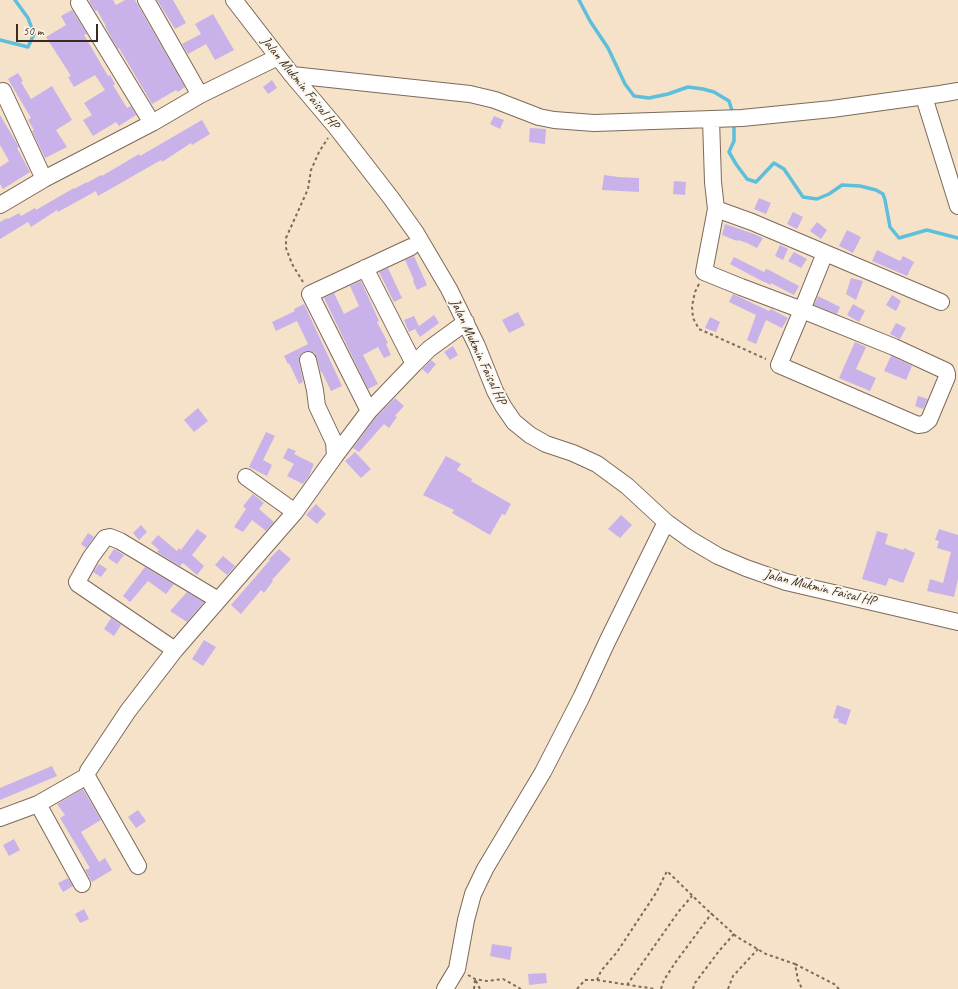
<!DOCTYPE html>
<style>
body{margin:0}
#map{position:relative;width:958px;height:989px;overflow:hidden;background:#f5e2c8;font-family:Caveat,sans-serif}
canvas{display:block}
.scale{position:absolute;left:16px;top:24px;width:82px;height:18px;box-sizing:border-box;border:2px solid #3b2a1e;border-top:0;padding-left:5px;font-size:12px;line-height:14px;white-space:nowrap;color:#3b2a1e;-webkit-text-stroke:3px #fbf7ec;paint-order:stroke}
</style>
<div id="map">
<canvas width="958" height="989"></canvas>
<div class="scale">50 m</div>
</div>
<script>
const ctx = document.querySelector('canvas').getContext('2d');
ctx.lineJoin = 'round';
function poly(rows) {
  const path = new Path2D();
  for (const r of rows) {
    path.moveTo(r[0], r[1]);
    for (let i = 2; i < r.length; i += 2) path.lineTo(r[i], r[i + 1]);
  }
  return path;
}
function trace(path, color, width, dash) {
  ctx.strokeStyle = color;
  ctx.lineWidth = width;
  ctx.lineCap = dash ? 'butt' : 'round';
  ctx.setLineDash(dash || []);
  ctx.stroke(path);
}
function fill(path, color) {
  ctx.fillStyle = color;
  ctx.fill(path, 'evenodd');
}
function drawText(font, color, halo, rows, align = 'center') {
  ctx.font = font + ' Caveat,sans-serif';
  ctx.lineWidth = 4;
  ctx.setLineDash([]);
  ctx.textBaseline = 'middle';
  ctx.strokeStyle = halo;
  ctx.fillStyle = color;
  for (const [text, x, y, turn = 0] of rows) {
    ctx.save();
    ctx.translate(x, y);
    ctx.rotate((+turn || 0) * Math.PI / 180);
    ctx.textAlign = isNaN(turn) ? turn : align;
    if (halo) ctx.strokeText(text, 0, 0);
    ctx.fillText(text, 0, 0);
    ctx.restore();
  }
}
const stream = poly([
 [579,0,590,21,608,48,625,84,634,96,649,98,668,94,688,87,703,89,714,92,729,101,733,114],
 [0,40,28,47,34,34,28,18,15,0],
 [734,122,734,141,729,152,736,164,747,179,756,182,774,163,784,169,803,197,817,199,829,194,842,185,860,186,876,190,883,194,885,200,890,227,899,238,927,230,958,238]
]);
const building = poly([
 [91,0,113,0,116,5,125,0,135,0,185,87,178,92,176,90,152,104,119,48,118,49,112,39,105,26,106,26,97,10,95,11,89,1],
 [157,0,173,0,186,23,175,29],
 [72,10,87,34,84,35,108,76,110,75,115,84,113,85,127,108,131,106,136,115,119,126,116,122,93,136,83,120,92,115,84,103,105,90,95,75,74,87,68,77,71,76,46,37,66,25,61,16],
 [213,14,234,50,215,60,206,44,188,54,182,44,201,34,195,24],
 [18,73,23,81,21,82,31,99,52,86,72,120,56,130,67,147,45,158,32,131,34,130,28,120,31,118,8,79],
 [272,80,277,88,268,94,263,87],
 [0,115,16,142,19,147,17,148,30,172,3,189,0,184,0,167,9,161,0,145],
 [494,116,504,120,500,129,490,124],
 [202,120,210,134,192,145,191,143,162,162,161,160,98,196,96,191,58,212,57,210,31,227,28,222,0,239,0,222,7,218,8,219,19,213,21,216,35,208,36,210,74,188,74,189,87,182,87,183,101,175,102,176,139,154,140,156],
 [530,128,546,129,545,144,529,142],
 [604,175,618,177,639,178,639,192,602,190],
 [674,181,686,182,685,195,673,194],
 [759,198,771,203,766,214,754,209],
 [793,212,803,217,797,229,787,224],
 [817,222,827,230,821,239,810,231],
 [725,224,754,234,763,238,757,248,747,243,738,240,737,241,722,235],
 [847,230,861,237,853,253,839,246],
 [780,245,788,249,783,260,775,256],
 [877,250,900,261,903,256,914,262,907,276,872,261],
 [794,252,807,259,801,268,788,261],
 [414,256,427,285,417,290,413,281,414,280,405,260],
 [734,257,764,272,766,269,769,270,799,286,794,295,771,283,771,285,760,280,730,264],
 [388,268,402,298,394,302,379,272],
 [851,278,863,281,856,300,846,294],
 [361,281,379,321,377,322,388,343,386,344,391,355,384,358,378,347,363,355,378,384,368,389,324,298,334,293,344,314,359,306,350,286],
 [733,294,769,311,771,309,788,318,782,328,766,320,756,344,747,340,756,315,729,302],
 [892,295,901,301,896,311,886,305],
 [818,296,840,307,837,314,814,305],
 [304,304,342,386,331,391,322,372,321,373,317,358,315,353,310,351,306,351,302,353,299,357,299,362,303,382,299,384,289,363,288,364,284,356,308,344,297,321,276,331,272,322,295,311,294,309],
 [853,304,865,311,859,322,847,315],
 [518,312,525,325,509,333,502,320],
 [434,315,439,323,420,337,415,329,409,332,404,320,414,316,419,326],
 [710,317,720,322,716,332,705,328],
 [896,323,906,328,900,339,890,334],
 [855,342,866,347,856,369,876,378,870,391,839,378],
 [453,346,458,355,450,360,444,352],
 [891,356,912,366,906,380,884,371],
 [431,360,436,364,428,374,422,369],
 [918,396,928,399,923,409,915,406],
 [395,398,404,406,395,416,397,417,389,428,384,424,359,452,353,448,376,417],
 [198,408,208,421,194,432,184,420],
 [266,432,275,436,263,460,272,465,267,476,249,467],
 [288,448,296,451,294,454,314,464,309,476,303,484,287,476,294,464,283,458],
 [355,452,371,469,361,478,345,461],
 [446,456,461,464,457,470,472,479,471,481,511,504,505,515,502,514,490,535,452,513,454,510,423,495],
 [253,494,264,503,259,509,274,522,266,531,252,520,243,532,234,527,246,509,243,506],
 [316,504,326,514,317,524,306,515],
 [621,515,632,525,620,538,608,529],
 [141,525,147,532,139,540,133,533],
 [197,529,207,536,192,555,204,566,197,575,183,563,180,566,157,552,159,550,151,543,158,535,177,551,179,548,181,550],
 [939,529,958,535,958,579,954,597,927,591,930,579,943,583,951,552,937,548,939,541,935,540],
 [877,531,888,534,885,544,903,550,904,548,915,553,903,583,889,578,886,586,862,579],
 [88,533,94,537,86,548,81,544],
 [114,549,124,555,117,564,108,558],
 [279,549,291,559,272,580,273,581,264,593,261,590,241,614,231,605,270,560,269,559],
 [223,556,235,566,227,575,215,565],
 [99,564,107,569,101,577,93,572],
 [145,567,174,584,166,594,148,581,130,602,123,596],
 [187,592,204,602,187,622,170,611],
 [111,618,121,625,114,636,104,629],
 [204,640,216,647,203,666,192,659],
 [837,705,851,710,846,725,838,722,839,719,833,718],
 [52,766,57,776,0,800,0,788],
 [83,789,101,820,81,832,99,862,105,858,112,870,92,882,85,870,90,868,60,818,65,815,57,804],
 [138,810,146,821,136,828,128,817],
 [14,839,20,850,9,856,3,845],
 [68,878,73,886,63,892,58,883],
 [84,909,89,919,80,923,75,914],
 [492,944,512,947,510,960,490,956],
 [546,973,547,983,529,985,528,974]
]);
const path = poly([
 [303,282,292,264,286,248,286,238,308,189,311,170,319,152,328,138],
 [699,284,695,292,692,306,693,318,699,329,766,359],
 [795,964,834,984,839,989],
 [468,975,475,979,487,981,503,979,521,989],
 [597,980,655,989],
 [627,985,679,911,692,896],
 [474,989,475,979,480,989],
 [577,989,585,980,597,980,601,971,617,952,656,893,667,871,703,906,737,937,766,954,795,964,798,980,802,989],
 [661,989,664,980,675,963,712,913],
 [693,989,695,983,719,951,734,934],
 [728,989,733,976,758,949]
]);
const minor = poly([
 [146,0,200,95],
 [234,0,292,75,336,127,391,198,416,233,449,289,477,346,495,391,503,406,514,422,530,435,546,444,573,453,597,464,627,486,666,522,691,540,718,556,746,568,786,582,958,622],
 [79,3,152,123],
 [292,75,470,94,495,100,539,117,554,120,594,123,742,118,832,109,940,94,958,91],
 [3,91,44,179],
 [924,97,958,206],
 [711,119,713,182,716,209,704,272,741,287,802,310,894,347,946,371,947,374,947,377,929,420,924,424,918,425,779,365,802,310,825,253],
 [0,205,44,179,152,123,200,95,278,57],
 [716,209,752,222,941,302],
 [414,364,429,349,466,322],
 [369,411,310,294,411,247],
 [335,456,369,411,414,364,365,268],
 [246,477,295,512],
 [175,650,78,584,77,582,91,557,105,538,110,537,120,541,218,600],
 [38,804,82,884],
 [0,818,38,804,87,776],
 [138,866,89,780,87,776,88,771,128,711,175,650,295,512,335,456,334,442,317,406,315,390,308,360],
 [445,989,457,969,466,920,473,894,485,869,543,772,581,698,607,642,666,522]
]);
const streetNames = [
 ["Jalan Mukmin Faisal HP",300,83,51],
 ["Jalan Mukmin Faisal HP",478,352,65],
 ["Jalan Mukmin Faisal HP",820,588,14]
];
trace(stream, '#5dbfdb', 3.5);
fill(building, '#c9b2e9');
trace(minor, '#7c6a5a', 18);
trace(path, '#7c6a5a', 2, [3, 3]);
trace(minor, '#fff', 16);
drawText('14px', '#3b2a1e', '#fbf7ec', streetNames);
</script>
